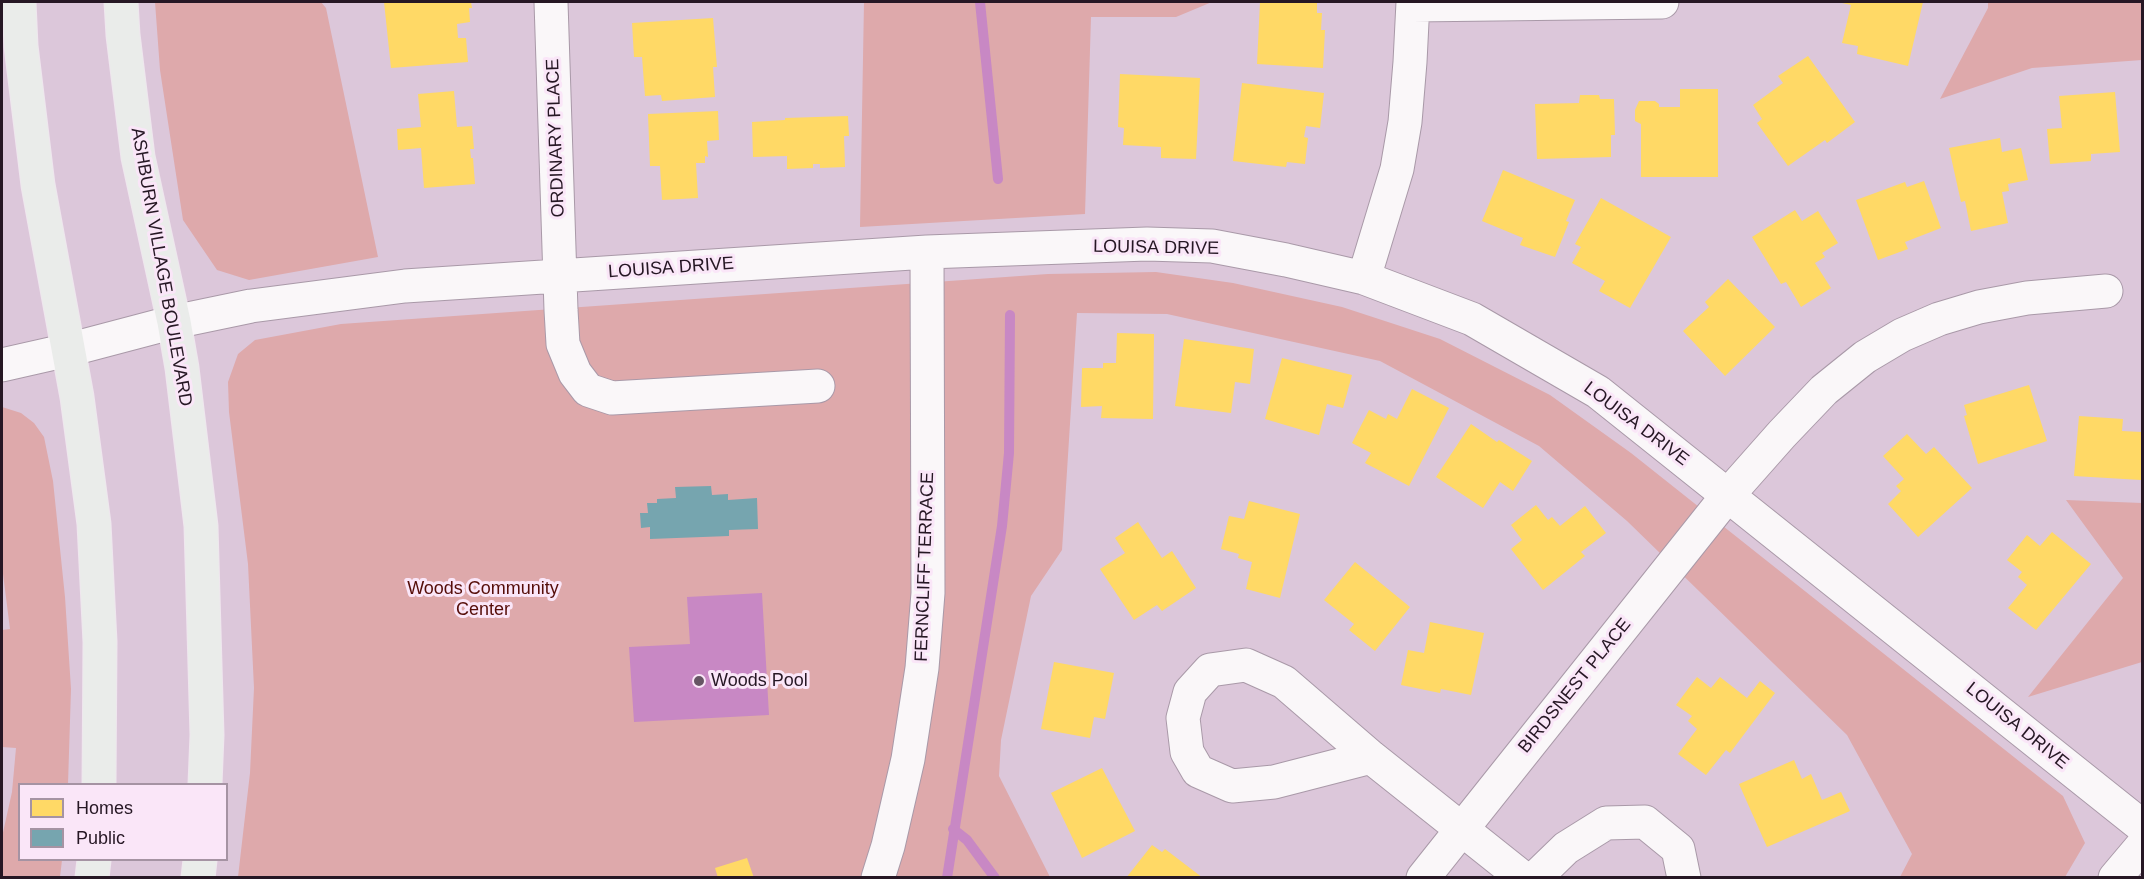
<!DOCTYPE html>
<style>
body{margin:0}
#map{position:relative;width:2144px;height:879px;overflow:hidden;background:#dcc7da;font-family:Arial,sans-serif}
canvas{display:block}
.frame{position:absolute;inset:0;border:3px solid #261724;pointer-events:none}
.legend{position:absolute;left:18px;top:783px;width:210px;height:78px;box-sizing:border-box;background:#fae6f8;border:2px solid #a593a3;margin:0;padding:8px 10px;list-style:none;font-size:18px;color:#261724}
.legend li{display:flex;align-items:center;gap:12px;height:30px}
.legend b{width:30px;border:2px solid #a593a3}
</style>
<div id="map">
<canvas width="2144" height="879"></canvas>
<div class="frame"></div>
<ul class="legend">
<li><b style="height:16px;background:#ffd966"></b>Homes</li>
<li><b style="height:16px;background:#76a5af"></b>Public</li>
</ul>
</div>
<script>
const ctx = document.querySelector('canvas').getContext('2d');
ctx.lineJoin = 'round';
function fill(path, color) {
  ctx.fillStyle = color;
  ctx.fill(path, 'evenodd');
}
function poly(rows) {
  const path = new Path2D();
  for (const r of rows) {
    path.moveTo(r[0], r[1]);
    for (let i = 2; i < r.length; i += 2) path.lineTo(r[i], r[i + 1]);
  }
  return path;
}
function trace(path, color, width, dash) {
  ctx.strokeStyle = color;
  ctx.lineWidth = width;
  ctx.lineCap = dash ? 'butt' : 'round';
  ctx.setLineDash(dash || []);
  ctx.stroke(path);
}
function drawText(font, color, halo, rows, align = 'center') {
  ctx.font = font + ' Arial,sans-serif';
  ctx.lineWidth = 6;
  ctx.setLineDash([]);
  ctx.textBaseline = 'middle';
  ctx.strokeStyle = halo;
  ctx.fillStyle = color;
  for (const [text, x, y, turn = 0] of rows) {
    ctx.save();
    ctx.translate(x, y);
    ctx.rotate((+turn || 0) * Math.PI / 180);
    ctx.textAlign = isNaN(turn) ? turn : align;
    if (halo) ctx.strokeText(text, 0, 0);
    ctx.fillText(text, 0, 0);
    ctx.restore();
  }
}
const green = poly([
 [155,2,321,2,326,8,378,257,249,280,217,270,183,220,160,70],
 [864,2,1212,2,1176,17,1091,17,1085,214,860,227],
 [1988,2,2142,2,2142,60,2032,68,1940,99,1988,8],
 [1156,272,1233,283,1342,307,1440,339,1550,395,1631,453,2063,796,2085,843,2065,877,1900,877,1912,854,1847,735,1627,521,1539,446,1380,361,1167,314,1077,313,1062,550,1031,596,1001,740,999,776,1050,877,238,877,250,773,254,688,248,564,229,412,228,382,238,354,255,340,341,324,1048,274],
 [2,407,21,413,34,423,44,437,53,481,65,597,71,689,68,784,20,784,20,860,62,860,60,877,2,877,2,837,12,792,16,748,2,747,2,630,10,629,2,566],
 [2066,500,2142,503,2142,662,2028,697,2123,578]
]);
const water = poly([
 [762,593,769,715,634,722,629,647,690,644,687,597]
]);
const homes = poly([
 [384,2,471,2,472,8,469,8,470,22,457,24,458,38,466,38,468,62,391,68],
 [1260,2,1317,2,1317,13,1322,13,1321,30,1325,30,1323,68,1257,64],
 [1842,2,1923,2,1908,66,1857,54,1858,46,1842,43,1851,5,1842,3],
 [713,18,717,67,713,67,715,97,662,101,661,95,645,96,642,57,634,57,632,23],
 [1808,56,1855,122,1827,143,1825,140,1788,166,1757,123,1762,119,1753,105,1783,83,1778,76],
 [1120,74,1200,78,1196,159,1161,158,1161,147,1123,145,1124,128,1118,127],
 [1242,83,1324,93,1320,128,1306,126,1304,137,1308,138,1305,164,1287,162,1286,167,1233,161],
 [1680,89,1718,89,1718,177,1641,177,1641,124,1635,121,1635,110,1639,101,1655,101,1659,104,1659,107,1680,107],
 [454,91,457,127,472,126,474,149,470,149,471,158,473,158,475,184,424,188,421,148,398,150,397,129,421,127,418,94],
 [2115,92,2120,152,2091,154,2091,161,2050,164,2047,129,2062,128,2059,96],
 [1580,95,1599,95,1600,99,1614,99,1615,135,1611,135,1611,157,1537,159,1535,104,1579,103],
 [718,111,719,140,707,141,708,157,705,156,705,163,696,163,698,198,662,200,660,166,650,166,648,114],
 [848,116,849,136,844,136,845,167,820,168,820,164,813,164,813,168,787,169,787,156,753,157,752,122,785,120,785,118],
 [2000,138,2002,152,2021,148,2028,180,2008,184,2009,191,2002,192,2008,223,1971,231,1965,201,1961,202,1949,148],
 [1503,170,1575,200,1566,221,1569,222,1555,257,1520,245,1523,238,1482,221],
 [1924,181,1941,228,1905,242,1908,249,1878,260,1856,200,1905,182,1907,187],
 [1601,198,1671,237,1630,308,1599,291,1605,281,1572,263,1581,247,1575,244],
 [1795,210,1802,221,1818,211,1838,243,1822,253,1825,257,1815,263,1831,288,1801,307,1786,282,1781,284,1752,237],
 [1728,279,1775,327,1725,376,1683,331,1709,307,1705,302],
 [1117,333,1154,334,1153,419,1101,418,1102,406,1081,407,1082,368,1103,368,1103,363,1116,363],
 [1184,339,1254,349,1250,384,1235,382,1231,413,1175,406],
 [1282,358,1352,375,1343,408,1327,404,1319,435,1265,419],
 [2029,385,2047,441,1978,464,1964,416,1967,415,1964,405],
 [1412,389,1449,408,1409,486,1365,463,1371,453,1352,443,1369,410,1386,419,1388,414,1397,419],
 [2079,416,2123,419,2122,431,2142,432,2141,480,2074,476],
 [1471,424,1497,442,1499,440,1532,461,1513,491,1500,482,1483,508,1436,477],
 [1907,434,1926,454,1934,447,1972,488,1918,537,1888,504,1901,491,1896,486,1904,479,1883,456],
 [1249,501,1300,514,1280,598,1246,589,1252,562,1238,558,1239,554,1221,549,1229,516,1244,519],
 [1536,505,1548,520,1552,517,1560,526,1585,506,1606,533,1581,552,1585,556,1543,590,1511,549,1522,540,1511,525],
 [1138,522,1162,558,1172,551,1196,588,1162,611,1157,605,1134,620,1100,569,1125,553,1115,538],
 [2052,532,2091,564,2036,630,2008,608,2027,585,2018,577,2022,572,2007,560,2027,535,2040,546],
 [1355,562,1410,607,1375,651,1349,630,1354,624,1324,600],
 [1430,622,1484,633,1471,695,1441,689,1440,693,1401,685,1408,650,1424,653],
 [1054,662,1114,673,1105,719,1094,717,1090,738,1041,729],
 [1697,677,1711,688,1720,677,1747,698,1760,681,1775,693,1730,753,1726,750,1706,775,1678,754,1697,729,1688,721,1692,716,1676,705],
 [1794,760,1802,779,1811,774,1822,800,1841,792,1850,811,1767,847,1739,784],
 [1102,768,1135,831,1082,858,1051,793],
 [1152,845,1162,852,1165,849,1203,878,1126,878],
 [747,858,754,878,718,878,715,868]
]);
const public = poly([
 [711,486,712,495,728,494,728,500,757,498,758,529,729,530,729,536,650,539,650,527,641,528,640,513,648,513,647,503,657,503,657,499,676,498,675,487]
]);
const stream = poly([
 [980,2,998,179],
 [953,829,967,840,995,878],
 [947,878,1002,526,1009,453,1010,315]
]);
const minor = poly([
 [551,2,561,310,563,344,575,373,588,390,612,398,818,386],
 [1413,5,1662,2],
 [1364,278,1397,169,1405,122,1410,62,1413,2],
 [2,365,68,350,174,322,251,306,405,286,927,252,1147,244,1212,246,1286,260,1364,278,1472,319,1598,392,2142,826],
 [1371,757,1274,782,1232,786,1198,771,1187,752,1183,718,1190,692,1210,670,1246,665,1284,682,1371,757,1523,878],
 [878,878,888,846,908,759,922,668,928,593,927,252],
 [1423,878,1728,495,1782,434,1824,390,1865,357,1902,335,1939,319,1979,307,2027,298,2106,291],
 [1535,878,1566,848,1606,823,1645,822,1678,849,1684,878],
 [2115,878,2142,846]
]);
const major = poly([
 [19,2,21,46,38,185,77,397,94,524,100,642,99,784],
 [121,2,123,35,138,157,174,322,182,368,201,526,207,735,205,784],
 [92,878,94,860],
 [198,878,200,860]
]);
const markers = [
 [699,681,6,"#665564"]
];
const streetNames = [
 ["ORDINARY PLACE",556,138,-92],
 ["LOUISA DRIVE",1156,248,1],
 ["ASHBURN VILLAGE BOULEVARD",161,267,80],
 ["LOUISA DRIVE",671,268,-4],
 ["LOUISA DRIVE",1636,424,37],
 ["FERNCLIFF TERRACE",925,567,-88],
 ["BIRDSNEST PLACE",1575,686,-51],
 ["LOUISA DRIVE",2017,726,39]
];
const parkNames = [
 ["Woods Community",483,589],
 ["Center",483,610]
];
const poiNames = [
 ["Woods Pool",711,681]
];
fill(green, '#dea9ab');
fill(water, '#c888c4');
fill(homes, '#ffd966');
fill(public, '#76a5af');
trace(stream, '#c888c4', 10);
trace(minor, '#a999a8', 35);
trace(major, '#efe6ee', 35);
trace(minor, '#faf7f9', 33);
trace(major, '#eaecea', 33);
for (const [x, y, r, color] of markers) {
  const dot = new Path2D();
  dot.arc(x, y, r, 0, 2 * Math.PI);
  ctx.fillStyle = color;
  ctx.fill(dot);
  trace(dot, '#fae6f8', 2);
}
drawText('18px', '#261724', '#fae6f8', streetNames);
drawText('18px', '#550d08', '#fae6f8', parkNames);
drawText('18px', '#261724', '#fae6f8', poiNames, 'left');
</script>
